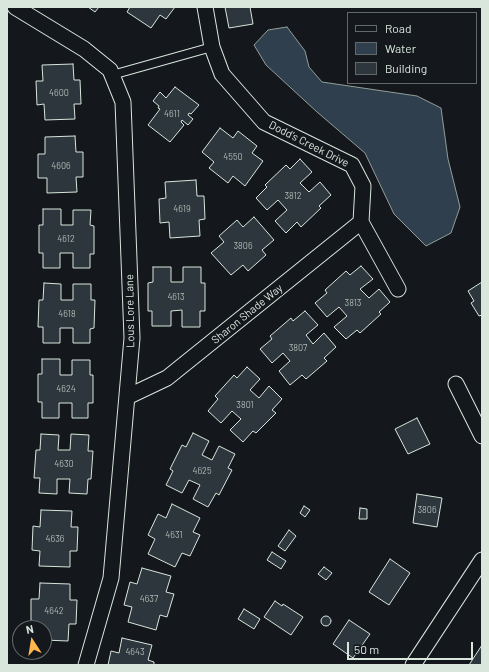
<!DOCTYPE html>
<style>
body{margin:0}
#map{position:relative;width:489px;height:672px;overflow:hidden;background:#14181c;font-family:Barlow,sans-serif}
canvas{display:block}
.frame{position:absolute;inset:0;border:8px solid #d8e6dc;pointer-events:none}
.legend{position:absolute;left:347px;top:12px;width:130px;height:72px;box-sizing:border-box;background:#14181c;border:1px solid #626a69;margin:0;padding:5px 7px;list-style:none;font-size:12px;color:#d8e6dc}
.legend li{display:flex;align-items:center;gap:8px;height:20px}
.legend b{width:20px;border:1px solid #626a69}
.north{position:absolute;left:12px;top:620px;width:40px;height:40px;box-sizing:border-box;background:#14181c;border:1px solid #626a69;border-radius:50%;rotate:348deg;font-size:11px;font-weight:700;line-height:16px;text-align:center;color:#d8e6dc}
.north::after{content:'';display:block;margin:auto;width:14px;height:18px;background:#ffb74d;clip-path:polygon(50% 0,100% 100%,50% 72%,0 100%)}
.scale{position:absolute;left:347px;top:642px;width:126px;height:18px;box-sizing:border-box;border:2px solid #d8e6dc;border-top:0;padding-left:5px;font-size:12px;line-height:14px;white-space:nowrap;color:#d8e6dc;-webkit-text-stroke:3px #14181c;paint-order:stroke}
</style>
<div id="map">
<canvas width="489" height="672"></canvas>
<div class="frame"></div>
<ul class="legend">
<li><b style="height:5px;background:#14181c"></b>Road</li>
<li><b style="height:11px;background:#2f3f4d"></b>Water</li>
<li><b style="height:11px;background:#2c363c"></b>Building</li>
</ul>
<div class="north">N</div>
<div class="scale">50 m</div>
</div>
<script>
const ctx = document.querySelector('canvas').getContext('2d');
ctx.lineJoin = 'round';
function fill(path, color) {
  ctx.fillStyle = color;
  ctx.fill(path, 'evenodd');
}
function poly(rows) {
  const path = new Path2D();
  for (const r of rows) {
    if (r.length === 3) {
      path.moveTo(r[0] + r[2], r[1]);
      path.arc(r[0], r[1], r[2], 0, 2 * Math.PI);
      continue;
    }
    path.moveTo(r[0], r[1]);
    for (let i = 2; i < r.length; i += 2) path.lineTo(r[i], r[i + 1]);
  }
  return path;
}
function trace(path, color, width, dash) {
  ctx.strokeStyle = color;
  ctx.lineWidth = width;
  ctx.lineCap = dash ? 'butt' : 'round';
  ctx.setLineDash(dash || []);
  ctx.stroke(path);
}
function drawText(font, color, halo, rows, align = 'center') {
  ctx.font = font + ' Barlow,sans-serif';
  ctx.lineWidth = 3;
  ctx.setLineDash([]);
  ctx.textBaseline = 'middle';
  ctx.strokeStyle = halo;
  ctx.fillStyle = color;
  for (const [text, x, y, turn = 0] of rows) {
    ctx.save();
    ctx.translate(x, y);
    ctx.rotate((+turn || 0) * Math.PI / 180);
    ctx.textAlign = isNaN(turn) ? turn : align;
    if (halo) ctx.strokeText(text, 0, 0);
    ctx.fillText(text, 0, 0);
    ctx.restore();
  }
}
const water = poly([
 [287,27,305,51,309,67,322,82,417,96,441,108,448,159,460,207,451,233,426,246,394,214,365,153,317,112,266,65,254,45,268,30,287,27]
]);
const building = poly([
 [88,7,99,7,95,12,88,7],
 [130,7,175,7,166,19,160,15,151,28,127,12,130,7],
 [225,7,250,7,253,24,229,28,225,7],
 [73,64,74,80,80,80,81,104,74,104,75,119,45,120,44,104,37,105,36,81,43,81,42,65,73,64],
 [175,87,199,105,191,114,189,113,188,115,193,119,188,125,182,120,181,122,184,125,170,142,148,125,160,109,158,108,159,106,153,101,160,92,166,98,175,87],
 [220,128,233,138,238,131,257,146,252,153,263,161,245,186,233,176,228,183,209,168,214,162,202,152,220,128],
 [75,136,76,152,83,152,83,177,76,177,77,192,47,193,47,178,38,178,38,154,45,154,45,137,75,136],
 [300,159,312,172,300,183,309,192,320,182,331,195,319,206,321,208,301,227,297,222,286,233,275,221,287,210,278,200,267,210,256,198,267,187,265,185,286,165,290,169,300,159],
 [196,180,197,196,204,196,205,219,199,220,200,236,170,238,169,222,160,223,159,199,166,198,165,182,196,180],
 [43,209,61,209,61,225,73,225,73,210,91,210,90,225,94,226,94,254,90,254,90,268,73,268,73,253,60,253,60,268,43,268,43,253,39,253,39,225,43,225,43,209],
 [254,217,274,240,262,250,266,255,248,271,243,265,231,275,211,253,224,242,219,236,237,220,243,227,254,217],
 [361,266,373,279,360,289,369,298,379,289,390,302,379,312,381,314,360,333,357,330,346,339,334,327,347,316,339,307,327,317,315,303,327,293,325,290,346,271,350,275,361,266],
 [153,267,171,267,171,282,183,282,183,267,201,267,201,283,205,283,205,311,200,311,200,327,182,327,182,310,171,311,171,326,152,326,152,311,148,311,148,283,153,282,153,267],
 [482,282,482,315,479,316,471,303,474,301,468,291,482,282],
 [44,283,61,284,61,300,73,300,73,284,91,284,91,300,95,300,94,328,90,329,90,343,73,343,73,328,60,328,60,343,43,343,43,327,38,327,39,300,43,300,44,283],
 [305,311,318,325,306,335,313,344,324,333,336,347,324,358,327,361,306,379,302,375,290,385,279,371,290,361,283,353,272,363,260,349,272,339,270,336,291,318,293,321,305,311],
 [42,359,60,359,60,375,72,375,72,360,90,360,90,375,93,375,93,403,88,403,88,418,72,418,72,403,59,403,59,418,42,418,42,402,38,402,38,374,42,374,42,359],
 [247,367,260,379,250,390,259,398,269,386,282,399,272,410,276,413,256,433,253,431,243,442,230,430,241,419,232,411,221,423,208,411,218,399,215,396,234,375,237,378,247,367],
 [417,418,430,444,408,454,395,429,417,418],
 [193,433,209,441,202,455,212,460,219,446,235,454,228,468,232,470,219,495,216,493,208,507,193,499,200,485,189,480,182,493,166,485,173,471,170,469,182,445,186,447,193,433],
 [41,434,59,435,58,450,70,450,71,434,89,435,88,451,93,451,91,479,88,479,87,494,69,493,70,479,57,479,57,494,39,493,40,478,34,478,36,450,40,450,41,434],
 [417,494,442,498,437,527,413,523,417,494],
 [172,504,200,518,193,532,200,535,190,556,182,553,175,567,148,554,155,539,148,535,158,514,166,518,172,504],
 [304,506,310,510,305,517,300,513,304,506],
 [360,508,367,509,367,519,359,519,360,508],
 [41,510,72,511,71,527,78,527,77,551,70,551,70,567,39,566,40,551,32,550,33,526,40,527,41,510],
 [289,530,296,536,285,551,278,546,289,530],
 [272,552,286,561,281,569,267,560,272,552],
 [390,559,410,573,389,605,369,592,390,559],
 [324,567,332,573,326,580,318,574,324,567],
 [142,568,171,576,166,592,174,594,167,617,160,615,156,630,128,622,132,607,124,605,130,582,137,584,142,568],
 [40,583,70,584,70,600,77,600,76,624,69,624,68,641,44,640,44,628,38,628,39,623,31,622,31,599,39,599,40,583],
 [275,601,282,606,283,604,303,617,291,635,264,617,275,601],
 [244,609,260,619,254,629,238,619,244,609],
 [326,621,5],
 [349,620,370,634,353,658,333,644,349,620],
 [122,638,152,645,148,660,154,662,154,665,108,665,111,651,119,653,122,638],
 [482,645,482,665,469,665,482,645]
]);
const lane = poly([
 [112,75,212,47]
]);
const street = poly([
 [15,7,84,49,110,70,123,102,132,338,111,578,86,665],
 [205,7,212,47,222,74,264,122,352,165,363,186,361,222,398,289],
 [456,384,482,436],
 [127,397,167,378,361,222],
 [413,665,482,560]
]);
const numberNames = [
 ["4600",59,93],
 ["4611",172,114],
 ["4550",233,157],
 ["4606",61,166],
 ["3812",293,196],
 ["4619",182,209],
 ["4612",66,239],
 ["3806",243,246],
 ["4613",176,297],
 ["3813",353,303],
 ["4618",67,314],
 ["3807",298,348],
 ["4624",66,389],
 ["3801",245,405],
 ["4630",64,464],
 ["4625",202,471],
 ["3806",427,510],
 ["4631",174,535],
 ["4636",55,539],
 ["4637",149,599],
 ["4642",54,611],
 ["4643",135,652]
];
const streetNames = [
 ["Dodd's Creek Drive",309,144,27],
 ["Lous Lore Lane",130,311,-91],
 ["Sharon Shade Way",247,314,-39]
];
fill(water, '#2f3f4d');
trace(water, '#939e99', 1);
fill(building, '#2c363c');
trace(building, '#d8e6dc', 1);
trace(lane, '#d8e6dc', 10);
trace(street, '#d8e6dc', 17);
trace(lane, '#14181c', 8);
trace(street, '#14181c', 15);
drawText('9px', '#adbab4', null, numberNames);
drawText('11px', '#d8e6dc', '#14181c', streetNames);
</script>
